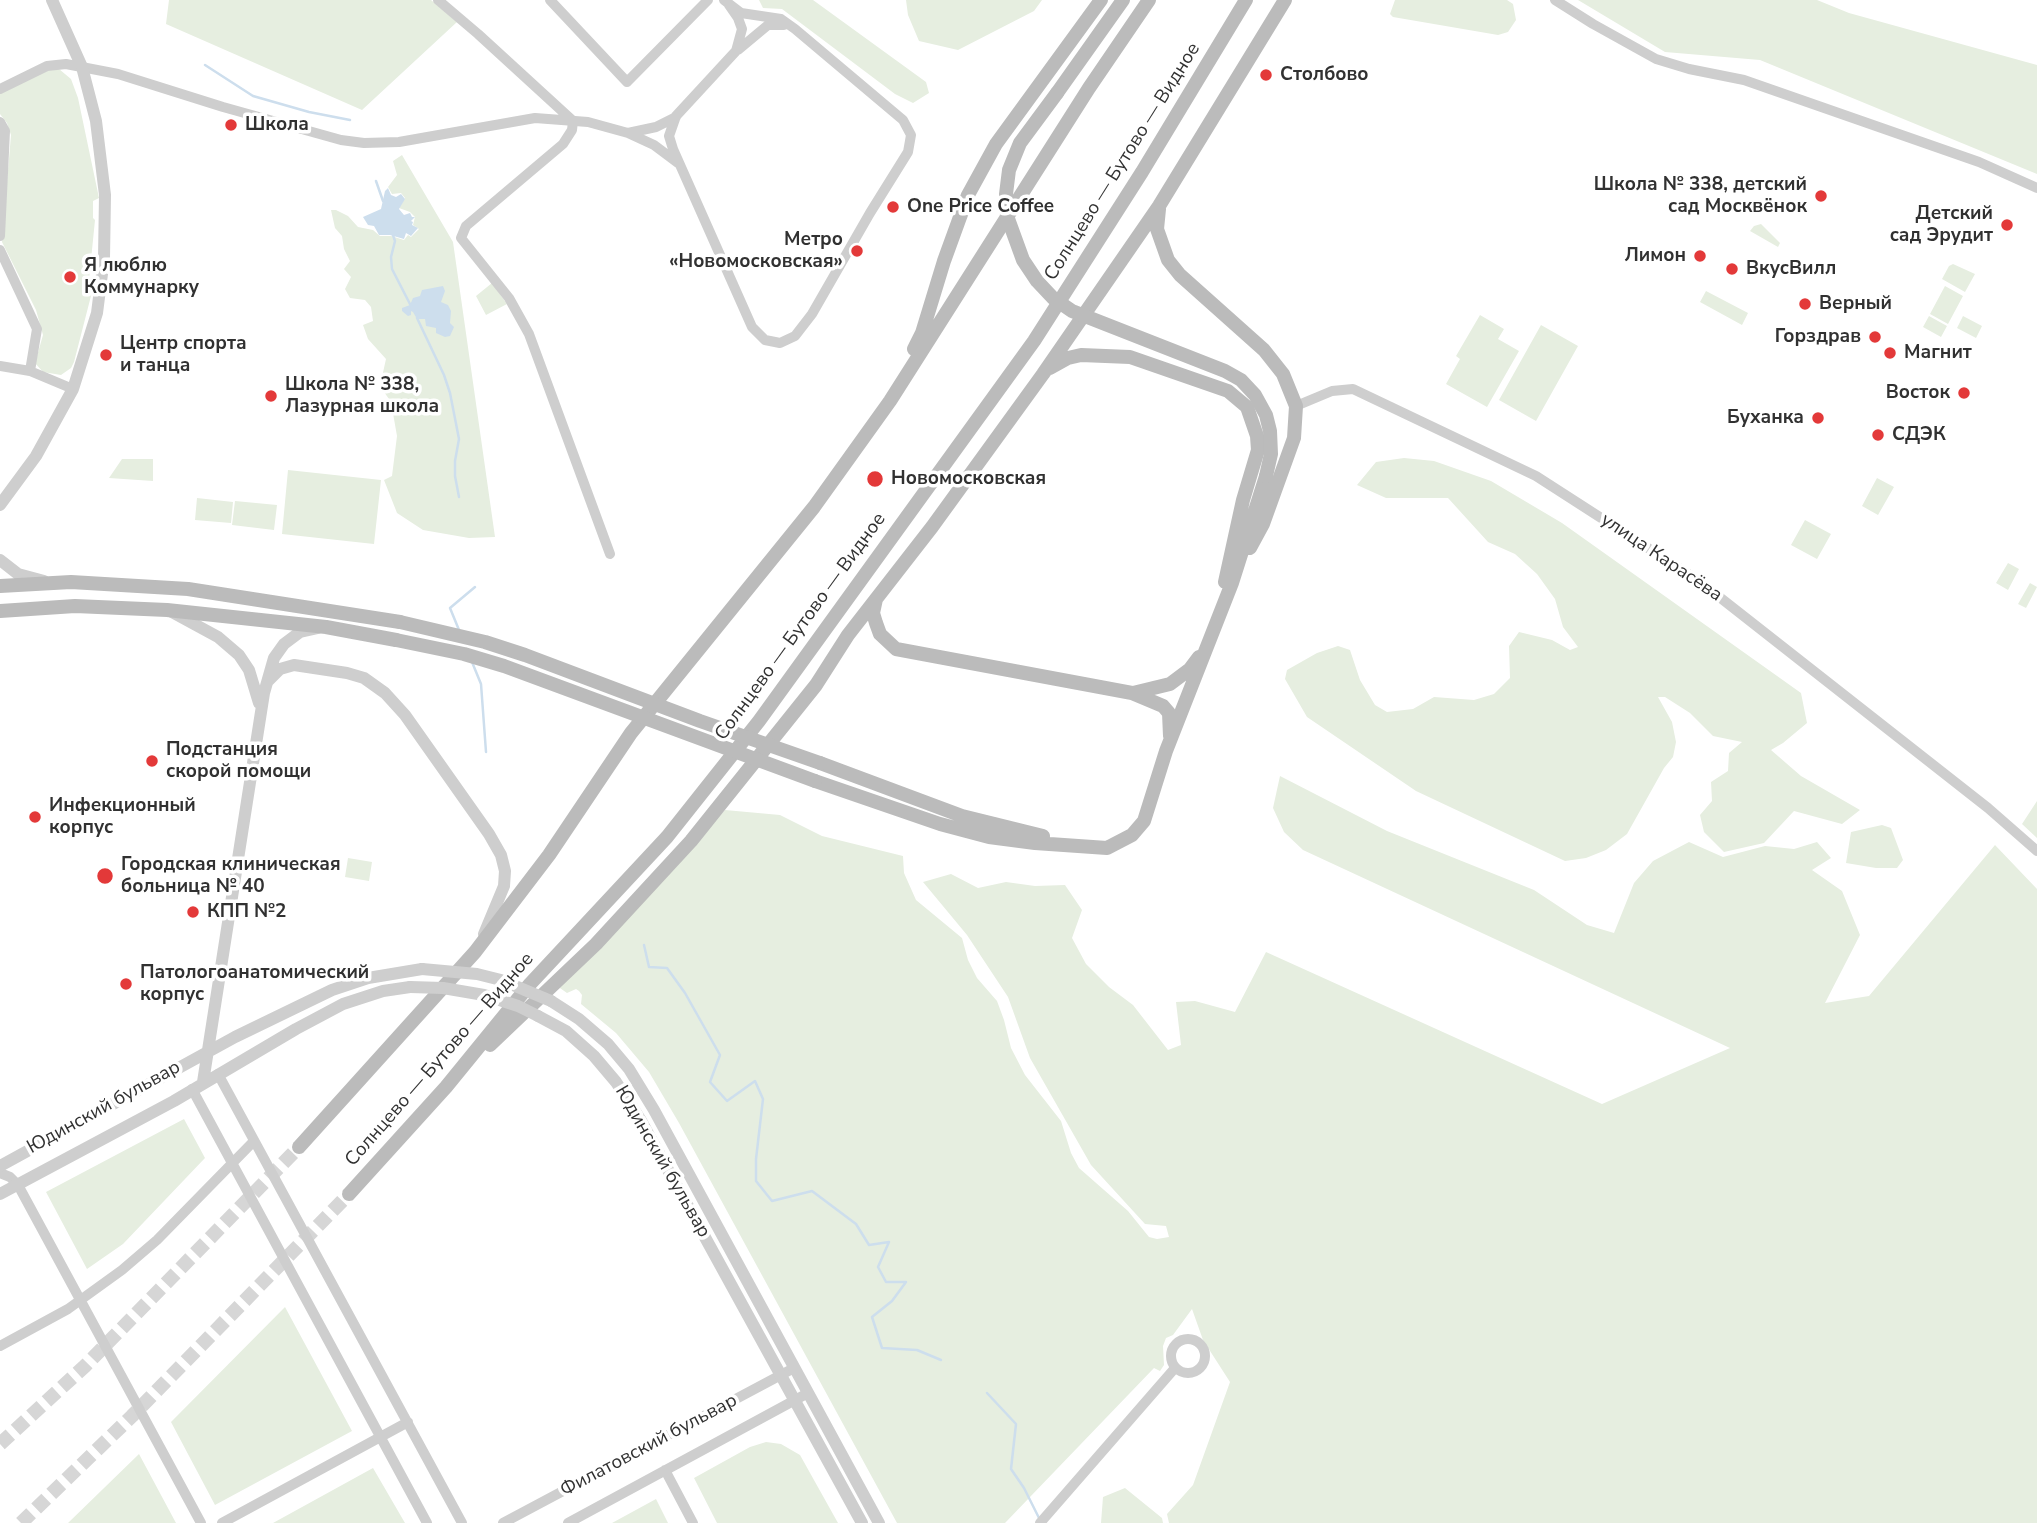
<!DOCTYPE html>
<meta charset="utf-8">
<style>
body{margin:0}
canvas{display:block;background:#fff}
</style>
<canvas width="2037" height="1523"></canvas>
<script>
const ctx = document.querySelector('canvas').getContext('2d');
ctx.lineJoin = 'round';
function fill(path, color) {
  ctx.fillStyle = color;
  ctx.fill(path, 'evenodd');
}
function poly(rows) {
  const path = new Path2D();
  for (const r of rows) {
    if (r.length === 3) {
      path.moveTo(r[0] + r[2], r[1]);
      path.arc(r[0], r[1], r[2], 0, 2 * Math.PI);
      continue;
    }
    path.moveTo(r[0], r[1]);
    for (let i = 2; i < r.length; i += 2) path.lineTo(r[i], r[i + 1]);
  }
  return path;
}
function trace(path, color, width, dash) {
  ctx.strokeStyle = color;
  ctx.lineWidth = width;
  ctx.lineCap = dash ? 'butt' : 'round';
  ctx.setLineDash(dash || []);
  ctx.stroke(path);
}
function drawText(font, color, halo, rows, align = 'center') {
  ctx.font = font + ' "Nunito Sans",sans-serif';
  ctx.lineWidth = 7;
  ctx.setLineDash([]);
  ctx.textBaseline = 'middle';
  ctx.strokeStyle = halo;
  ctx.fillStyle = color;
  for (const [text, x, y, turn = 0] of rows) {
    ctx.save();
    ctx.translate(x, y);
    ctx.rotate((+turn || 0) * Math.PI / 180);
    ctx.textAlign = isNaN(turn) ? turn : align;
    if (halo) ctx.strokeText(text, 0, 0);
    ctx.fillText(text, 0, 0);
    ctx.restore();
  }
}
const green = poly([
 [169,0,431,0,457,22,362,110,166,24],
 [759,0,813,0,926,82,929,93,913,103,895,94,782,9,763,8],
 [906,0,1042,0,1034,11,958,50,919,41,908,15],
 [1395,0,1507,0,1513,4,1516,20,1508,32,1498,35,1393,17,1390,14],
 [1578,0,1817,0,1849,13,2037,65,2037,174,1760,60,1665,52],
 [52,68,59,69,71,79,78,98,99,198,93,201,93,218,95,220,88,290,92,292,74,362,71,368,61,375,43,372,35,363,43,335,36,310,2,242,11,135,7,123,0,114,0,91],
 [402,155,453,242,495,537,469,538,423,530,397,513,384,480,392,476,397,436,391,402,380,386,386,359,368,339,363,325,373,321,371,307,365,300,350,298,345,289,351,277,344,269,350,261,344,249,342,236,335,228,331,210,336,210,348,216,358,227,373,230,380,236,391,236,404,240,408,235,411,237,419,229,413,225,415,217,410,212,399,208,405,198,401,193,392,194,388,187,397,175,393,161],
 [1761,224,1780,243,1778,247,1750,231,1754,226],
 [1953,264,1975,274,1965,292,1942,279,1949,266],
 [492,283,507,304,486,315,476,296],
 [1945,286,1963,296,1948,324,1930,314],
 [1706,291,1748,313,1742,325,1700,302],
 [1480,315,1504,329,1498,339,1519,351,1487,407,1446,384,1460,359,1456,356],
 [1929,316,1947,326,1941,337,1923,327],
 [1963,316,1982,326,1976,338,1957,328],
 [1541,325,1578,346,1536,421,1499,400],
 [1404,458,1434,461,1491,481,1562,523,1801,693,1807,723,1783,743,1771,750,1801,776,1860,810,1842,824,1794,811,1764,843,1724,852,1704,832,1700,815,1712,801,1711,782,1728,771,1729,753,1742,742,1713,736,1690,713,1665,697,1658,697,1672,722,1676,742,1673,757,1664,768,1627,834,1606,850,1586,858,1565,861,1416,791,1307,717,1285,679,1287,670,1317,653,1338,646,1350,650,1360,680,1375,705,1387,712,1413,709,1434,697,1474,700,1494,694,1510,678,1509,646,1519,632,1552,640,1570,650,1578,647,1563,627,1555,599,1537,574,1515,554,1488,542,1448,498,1386,498,1357,485,1376,462],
 [122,459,153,459,153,481,109,478],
 [288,470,381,480,374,544,282,534],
 [1877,478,1894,487,1878,515,1862,506],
 [197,498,233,502,231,523,195,520],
 [235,501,277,505,274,530,232,525],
 [1805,520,1831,534,1817,559,1791,545],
 [2008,563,2019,569,2008,590,1996,583],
 [2030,583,2037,587,2026,608,2018,604],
 [1280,776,1387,831,1534,890,1587,925,1614,933,1634,883,1653,861,1689,842,1723,857,1765,846,1794,849,1817,842,1831,858,1812,870,1842,891,1860,935,1825,1003,1869,996,1995,845,2037,889,2037,1523,1169,1523,1167,1514,1193,1485,1230,1382,1203,1340,1192,1309,1173,1335,1166,1338,1163,1346,1164,1365,1160,1371,1154,1368,1005,1523,897,1523,679,1123,649,1072,616,1033,581,1004,582,995,579,991,576,989,567,993,557,986,725,810,780,815,822,836,903,856,904,873,916,900,962,938,968,960,977,978,997,1001,1004,1020,1011,1048,1025,1075,1061,1121,1071,1153,1079,1168,1128,1211,1149,1237,1157,1239,1169,1237,1166,1226,1145,1224,1091,1165,1030,1058,1008,997,967,935,923,882,951,874,978,888,1006,882,1035,886,1065,885,1082,910,1072,938,1086,964,1109,987,1133,1005,1168,1050,1181,1045,1176,1002,1195,1001,1235,1012,1266,952,1602,1104,1730,1048,1303,850,1284,832,1273,808],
 [2037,801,2037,838,2022,824],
 [1882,825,1891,828,1903,860,1897,868,1876,868,1846,863,1851,832],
 [348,858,372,862,369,881,345,877],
 [184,1119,205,1158,123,1244,87,1269,46,1192],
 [285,1307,352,1431,215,1505,171,1422],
 [766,1442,781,1444,800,1455,838,1523,717,1523,694,1478,750,1447],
 [139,1454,176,1523,68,1523],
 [373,1468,405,1523,273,1523],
 [1125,1488,1162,1518,1163,1523,1101,1523,1103,1497],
 [656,1499,668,1523,612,1523]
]);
const water = poly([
 [388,188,391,195,396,197,401,194,405,199,399,209,404,215,410,213,412,217,415,217,411,221,413,222,412,225,418,228,411,236,406,233,404,239,390,235,379,235,374,226,368,225,363,217,381,209,385,191],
 [443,286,445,291,441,302,448,305,451,311,450,323,454,327,450,336,445,337,436,333,436,328,426,326,425,319,417,319,413,312,411,311,411,315,408,316,402,311,402,308,410,305,413,298,420,296,422,290]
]);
const stream = poly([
 [205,65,253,96,309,112,350,120],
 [376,181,383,201],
 [393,235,395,241,391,257,392,269,411,306],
 [417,318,444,375,450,393,459,439,455,461,455,476,459,497],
 [459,630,450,608,475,587],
 [472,662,481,684,486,752],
 [644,945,649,967,667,968,685,993,720,1055,710,1082,727,1101,755,1081,763,1099,756,1159,756,1181,772,1201,812,1191,856,1224,869,1245,889,1242,878,1267,886,1282,906,1282,892,1301,872,1317,882,1348,917,1350,941,1360],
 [987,1393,1016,1424,1011,1469,1024,1488,1040,1520]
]);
const secondaryTunnel = poly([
 [0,1444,85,1366,299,1147],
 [21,1523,132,1416,349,1194]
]);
const minor = poly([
 [438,0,478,34,573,121,572,130,563,144,466,226,461,238,509,298,529,334,610,554],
 [550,0,627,82,708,0],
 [724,0,741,13,781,19,795,29,903,120,911,135,908,152,870,213,812,314,795,336,780,343,765,340,752,327,673,149,669,136,676,116,736,51,742,29,738,18,729,5],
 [1555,0,1593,24,1656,59,1689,69,1744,80,1979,162,2037,188],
 [738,50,768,25,784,25],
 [0,89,47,66,66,64,118,74,223,107,341,140,364,143,399,142,535,118,588,122,628,133,654,145,678,163],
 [0,122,5,131,0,236],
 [628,133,656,127,676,117],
 [0,250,37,329,30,371],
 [0,366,30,371,73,389],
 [1296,406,1332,391,1353,389,1536,476,1699,581,1988,808,2037,851],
 [218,1074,462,1523],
 [192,1089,427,1523],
 [0,1173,10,1177,18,1185,201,1523],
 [1188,1356,17],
 [0,1346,68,1309,122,1270,157,1240,254,1141],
 [665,1470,693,1523],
 [222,1523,408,1422],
 [503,1523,794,1368],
 [568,1523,808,1393],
 [1040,1523,1175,1368]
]);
const tertiary = poly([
 [0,505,36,456,73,389,97,313,104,258,105,195,96,121,82,67,52,0],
 [0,560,18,574,44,581],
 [172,612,218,637,239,655,249,670,259,703],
 [268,681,280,669,294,665,347,673,364,678,385,693,405,715,489,834,501,855,505,871,504,886,484,934],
 [551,1001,579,1019,608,1044,629,1069,654,1110,879,1523],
 [538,1016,566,1031,594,1056,616,1082,640,1119,862,1523],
 [203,1082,264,693,274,658,284,644,300,632,318,628],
 [0,1166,235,1037,332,990,368,978,422,969],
 [0,1194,174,1101,296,1029,343,1004,383,991,410,987]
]);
const secondary = poly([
 [1057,93,1123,0],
 [1159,209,1157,229,1168,260,1180,275,1264,350,1283,374,1296,406,1294,438,1263,524,1250,548],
 [914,349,922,333,944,261,968,195,996,144,1101,0],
 [1050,368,1068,358,1081,355,1130,357,1228,391,1247,407,1257,436,1258,450,1243,500,1225,582],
 [0,586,71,582,188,589,400,622],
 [876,599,873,613,876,623,880,634,896,649,1132,693,1163,706,1169,713,1170,736],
 [0,611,75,606,167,610,326,627,396,640],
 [1133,693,1170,684,1190,669,1199,657],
 [820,763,962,816,1043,836],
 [815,781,940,824,989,837,1035,843,1107,848,1132,835,1144,821,1166,751,1232,583,1266,476],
 [490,1045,596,944,691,841,816,685,848,635,932,527,1043,374,1159,206,1285,0],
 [299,1147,475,952,549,855,631,733,814,507,890,401,1089,88,1149,0],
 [349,1194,446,1087,530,984,667,837,759,721,1034,341,1142,172,1246,0]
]);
const tertiaryBridge = poly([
 [422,969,477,974,501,980,551,1001],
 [410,987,443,988,484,995,518,1006,538,1016]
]);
const secondaryBridge = poly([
 [1057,93,1020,143,1009,170,1006,194,1007,216,1023,260,1037,281,1053,298,1072,311,1225,371,1241,380,1255,395,1266,415,1270,431,1271,454,1266,476],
 [400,622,485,642,525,655,700,721,820,763],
 [396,640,464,654,504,666,815,781]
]);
const markers = [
 [1266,75,7,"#e33939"],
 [231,125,7,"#e33939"],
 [1821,196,7,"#e33939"],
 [893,207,7,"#e33939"],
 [2007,225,7,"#e33939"],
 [857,251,7,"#e33939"],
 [1700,256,7,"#e33939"],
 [1732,269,7,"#e33939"],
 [70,277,7,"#e33939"],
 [1805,304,7,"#e33939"],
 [1875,337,7,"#e33939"],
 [1890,353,7,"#e33939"],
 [106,355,7,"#e33939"],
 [1964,393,7,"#e33939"],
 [271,396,7,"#e33939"],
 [1818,418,7,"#e33939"],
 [1878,435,7,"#e33939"],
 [875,479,9,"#e33939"],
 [152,761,7,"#e33939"],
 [35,817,7,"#e33939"],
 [105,876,9,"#e33939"],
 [193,912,7,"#e33939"],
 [126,984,7,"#e33939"]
];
const poiNames = [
 ["Столбово",1280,75],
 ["Школа",245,125],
 ["Школа № 338, детский",1807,185,"right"],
 ["сад Москвёнок",1807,207,"right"],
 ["One Price Coffee",907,207],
 ["Детский",1993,214,"right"],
 ["сад Эрудит",1993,236,"right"],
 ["Метро",843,240,"right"],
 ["«Новомосковская»",843,262,"right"],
 ["Лимон",1686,256,"right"],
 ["Я люблю",84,266],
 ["Коммунарку",84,288],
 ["ВкусВилл",1746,269],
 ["Верный",1819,304],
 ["Горздрав",1861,337,"right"],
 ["Центр спорта",120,344],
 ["и танца",120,366],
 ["Магнит",1904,353],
 ["Школа № 338,",285,385],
 ["Лазурная школа",285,407],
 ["Восток",1950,393,"right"],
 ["Буханка",1804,418,"right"],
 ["СДЭК",1892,435],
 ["Новомосковская",891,479],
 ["Подстанция",166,750],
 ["скорой помощи",166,772],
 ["Инфекционный",49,806],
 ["корпус",49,828],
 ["Городская клиническая",121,865],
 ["больница № 40",121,887],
 ["КПП №2",207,912],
 ["Патологоанатомический",140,973],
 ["корпус",140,995]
];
const streetNames = [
 ["Солнцево — Бутово — Видное",1123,162,-58],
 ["улица Карасёва",1661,558,34],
 ["Солнцево — Бутово — Видное",801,627,-54],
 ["Солнцево — Бутово — Видное",440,1060,-49],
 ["Юдинский бульвар",104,1108,-29],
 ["Юдинский бульвар",662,1162,60],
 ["Филатовский бульвар",649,1446,-28]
];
fill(green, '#e6eee0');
fill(water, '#cddeed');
trace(stream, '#cddeed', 2.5);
trace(secondaryTunnel, '#d6d6d6', 14, [14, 7]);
trace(minor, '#cecece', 10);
trace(tertiary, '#cecece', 12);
trace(secondary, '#bbb', 14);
trace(tertiaryBridge, '#cecece', 12);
trace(secondaryBridge, '#bbb', 14);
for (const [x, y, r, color] of markers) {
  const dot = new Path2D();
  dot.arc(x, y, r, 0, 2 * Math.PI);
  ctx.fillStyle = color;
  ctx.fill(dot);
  trace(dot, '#fff', 2.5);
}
drawText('bold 19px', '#313131', '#fff', poiNames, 'left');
drawText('19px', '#313131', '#fff', streetNames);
</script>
